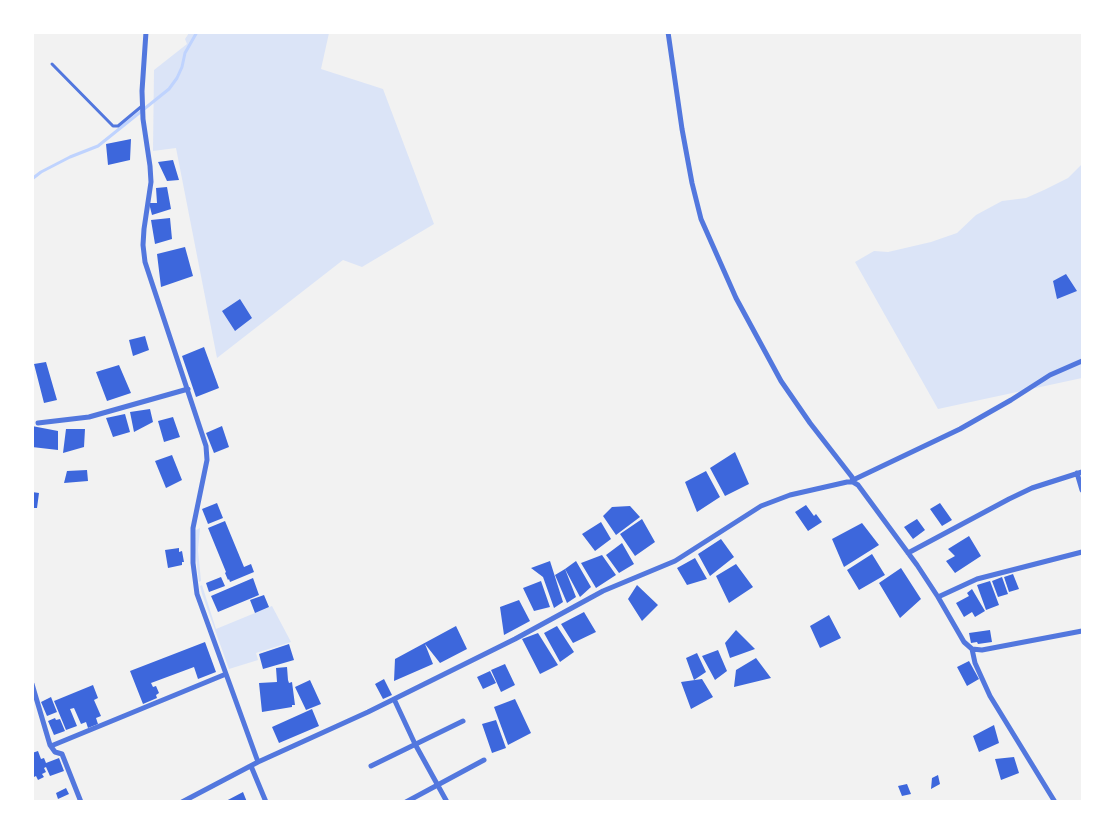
<!DOCTYPE html>
<style>
body{margin:0}
#map{position:relative;width:1115px;height:834px;overflow:hidden;background:#f2f2f2;font-family:"Noto Sans",sans-serif}
canvas{display:block}
.frame{position:absolute;inset:0;border:34px solid #fff;pointer-events:none}
</style>
<div id="map">
<canvas width="1115" height="834"></canvas>
<div class="frame"></div>
</div>
<script>
const ctx = document.querySelector('canvas').getContext('2d');
ctx.lineJoin = 'round';
function fill(path, color) {
  ctx.fillStyle = color;
  ctx.fill(path, 'evenodd');
}
function poly(rows) {
  const path = new Path2D();
  for (const r of rows) {
    path.moveTo(r[0], r[1]);
    for (let i = 2; i < r.length; i += 2) path.lineTo(r[i], r[i + 1]);
  }
  return path;
}
function trace(path, color, width, dash) {
  ctx.strokeStyle = color;
  ctx.lineWidth = width;
  ctx.lineCap = dash ? 'butt' : 'round';
  ctx.setLineDash(dash || []);
  ctx.stroke(path);
}
const green = poly([
 [189,33,329,33,321,69,383,89,434,224,362,267,343,260,217,358,176,148,153,151,154,70,187,44,185,39],
 [1082,164,1082,378,938,409,855,262,874,251,888,252,931,242,957,233,976,215,1002,201,1026,198,1044,190,1068,178],
 [200,528,198,550,201,581,199,582,195,550,196,530],
 [202,585,216,629,272,606,291,642,256,653,258,660,229,669,202,594,200,586]
]);
const stream = poly([
 [32,179,41,172,70,157,98,146,169,89,177,78,182,67,185,53,197,32]
]);
const building = poly([
 [131,139,130,160,108,165,106,144],
 [173,160,179,180,167,181,158,162],
 [167,187,171,209,152,215,149,203,157,203,156,188],
 [170,218,172,239,155,244,151,220],
 [185,247,193,276,161,287,157,254],
 [1066,274,1077,291,1057,299,1053,281],
 [240,299,252,318,235,331,222,311],
 [145,336,149,350,133,356,129,340],
 [204,347,219,388,196,397,182,356],
 [46,362,57,400,44,403,34,364],
 [119,365,131,393,107,401,96,372],
 [150,409,153,422,134,432,130,412],
 [125,414,130,432,113,437,106,418],
 [173,417,180,437,164,442,158,421],
 [32,426,58,431,58,450,32,447],
 [222,426,229,447,214,453,206,433],
 [66,429,85,429,84,447,63,453],
 [735,452,749,484,725,496,710,468],
 [172,455,182,480,166,488,155,461],
 [87,470,88,481,64,483,67,471],
 [706,471,720,497,697,512,685,482],
 [32,492,39,493,37,508,32,508],
 [217,503,223,518,208,524,202,509],
 [940,503,952,520,942,526,930,509],
 [806,505,814,516,816,514,822,522,808,531,795,512],
 [630,506,640,517,616,535,603,516,612,507],
 [642,519,655,542,635,556,620,534],
 [917,519,925,530,913,539,904,527],
 [225,521,244,567,251,564,254,572,230,582,229,579,228,580,225,573,226,572,208,528],
 [601,522,611,539,595,551,582,534],
 [862,523,879,545,844,567,832,539],
 [969,536,981,556,955,573,946,561,955,556,948,549],
 [721,539,734,557,710,576,698,554],
 [622,543,634,564,619,573,606,555],
 [179,548,179,552,182,551,184,562,182,562,182,565,168,568,165,550],
 [872,554,885,575,859,590,847,570],
 [602,555,616,575,596,588,581,563],
 [695,558,707,579,687,585,677,568],
 [550,561,563,602,554,608,543,577,531,568],
 [576,561,591,587,580,597,565,569],
 [736,564,753,587,729,603,716,576],
 [901,568,921,599,900,618,879,583],
 [565,569,576,597,567,603,555,575],
 [1013,574,1019,589,1009,592,1004,577],
 [221,577,225,586,209,592,206,583],
 [1002,577,1008,594,998,597,992,581],
 [253,578,259,595,218,612,211,596],
 [541,581,550,607,534,611,523,588],
 [990,581,999,605,986,610,977,585],
 [637,585,658,605,642,621,628,599],
 [972,589,985,611,975,617,972,612,964,617,956,603,969,596,967,593],
 [264,595,269,607,255,613,250,600],
 [519,600,530,621,504,635,500,607],
 [584,612,596,632,573,643,561,624],
 [829,615,841,638,820,648,810,626],
 [456,626,467,649,440,663,425,644,433,664,394,681,395,659],
 [557,626,574,652,560,662,544,633],
 [736,630,755,649,730,658,725,643],
 [990,630,992,642,978,644,977,642,971,643,969,633],
 [538,633,558,665,540,674,522,639],
 [205,642,216,672,198,679,194,667,151,683,153,687,156,686,159,693,156,695,157,698,143,704,130,671],
 [289,644,294,660,263,669,259,654],
 [718,650,727,671,715,680,702,656],
 [697,653,706,672,694,680,686,658],
 [756,658,771,678,734,687,736,670],
 [969,661,979,679,967,686,957,667],
 [505,664,515,685,501,692,491,670],
 [287,667,288,680,289,683,292,682,295,705,292,705,292,707,262,712,259,683,277,682,276,668],
 [490,671,496,683,483,689,477,677],
 [384,679,392,695,383,699,375,684],
 [702,679,713,697,691,709,681,682],
 [310,680,321,704,306,710,295,687],
 [93,685,98,698,94,700,101,716,96,718,98,724,88,728,86,722,81,724,74,708,70,709,77,726,66,730,54,701],
 [51,697,57,712,47,716,41,702],
 [515,699,531,733,508,745,494,707],
 [312,709,319,726,279,743,272,727],
 [55,718,56,720,60,719,65,731,54,735,48,721],
 [496,720,506,748,492,753,482,724],
 [994,725,999,743,979,752,973,736],
 [38,751,41,759,44,758,46,763,59,758,64,771,50,776,46,767,44,768,46,772,42,774,44,777,38,780,36,776,32,778,32,753],
 [1014,757,1019,773,1001,780,995,759],
 [938,775,940,784,931,789,932,778],
 [907,784,911,794,902,796,898,786],
 [66,788,69,794,58,799,56,793],
 [243,792,247,802,224,802]
]);
const service = poly([
 [52,64,113,126,118,126,142,106]
]);
const minor = poly([
 [146,32,142,91,143,119,150,166,151,182,144,229,143,245,145,262,206,446,207,460,193,528,193,563,197,594,258,762],
 [668,32,682,129,692,183,701,219,736,298,781,381,810,423,852,477,853,482],
 [38,423,89,417,188,389],
 [1077,473,1082,490],
 [853,480,960,429,1011,400,1050,375,1082,361],
 [908,553,1009,499,1032,488,1082,472],
 [938,597,977,579,1082,552],
 [972,649,975,663,990,696,1055,802],
 [32,684,50,745,55,752,62,754,81,802],
 [394,699,415,744,447,802],
 [51,746,226,674],
 [251,766,266,802],
 [371,766,463,721],
 [182,802,258,762,368,712,515,639,603,591,675,561,761,506,790,495,847,482,853,482,858,485,917,565,938,597,964,642,972,649,982,650,1082,631],
 [406,802,484,760]
]);
fill(green, '#dbe4f7');
trace(stream, '#bfd3fe', 3);
fill(building, '#3d67dc');
trace(service, '#5277de', 3);
trace(minor, '#5277de', 5);
</script>
